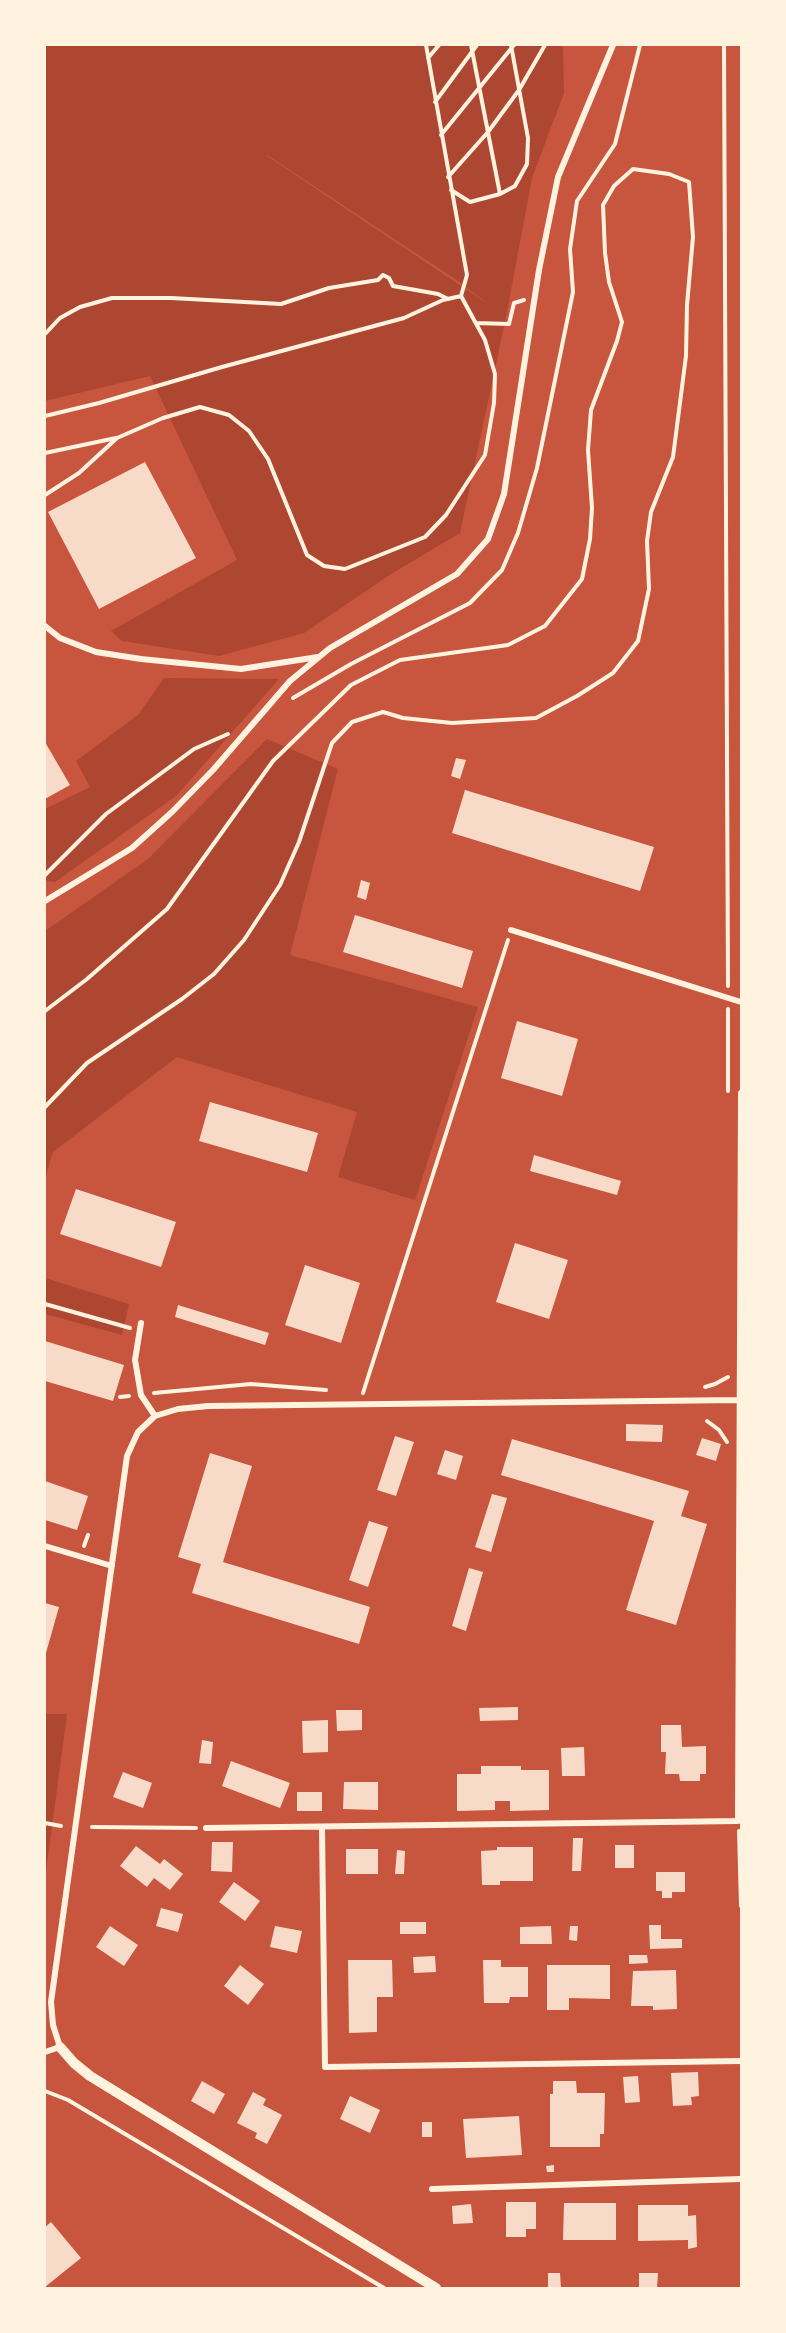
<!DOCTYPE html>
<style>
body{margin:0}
#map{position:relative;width:786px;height:2333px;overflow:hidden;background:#c8553d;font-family:Manrope,sans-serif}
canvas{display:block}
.frame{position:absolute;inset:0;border:46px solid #fff3e0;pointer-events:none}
</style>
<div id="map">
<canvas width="786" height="2333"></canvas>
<div class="frame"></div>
</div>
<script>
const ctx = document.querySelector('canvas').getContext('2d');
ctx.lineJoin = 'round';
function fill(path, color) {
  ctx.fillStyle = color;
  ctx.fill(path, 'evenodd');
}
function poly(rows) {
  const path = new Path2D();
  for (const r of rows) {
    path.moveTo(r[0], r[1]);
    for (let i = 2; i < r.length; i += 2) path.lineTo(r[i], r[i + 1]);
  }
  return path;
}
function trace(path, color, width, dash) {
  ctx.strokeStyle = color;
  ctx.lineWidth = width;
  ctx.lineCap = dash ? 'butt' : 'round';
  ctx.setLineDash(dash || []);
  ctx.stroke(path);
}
const green = poly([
 [45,45,563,45,564,93,532,178,506,317,460,533,391,574,304,633,219,656,122,641,111,631,237,560,150,376,45,401],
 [267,155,455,279,491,306,267,156],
 [164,678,279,679,176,796,55,882,45,881,45,809,90,787,76,761,138,715],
 [267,739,338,769,290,955,478,1007,415,1200,338,1177,357,1112,177,1057,53,1152,45,1179,45,931,148,859],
 [45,1278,129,1304,122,1335,45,1314],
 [45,1714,67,1714,45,1879]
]);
const building = poly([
 [145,462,196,558,99,609,48,512],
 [45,742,70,785,45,799],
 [456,758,466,760,460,779,451,776],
 [465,790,654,847,640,891,452,833],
 [361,880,370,883,366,900,357,897],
 [355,915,473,951,462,988,343,952],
 [517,1021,578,1039,562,1096,501,1078],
 [210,1102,318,1133,307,1172,199,1141],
 [534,1155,621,1181,617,1195,530,1171],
 [76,1189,176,1222,161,1267,60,1234],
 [515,1243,568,1260,549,1319,496,1302],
 [305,1265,360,1283,341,1343,285,1325],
 [178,1305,269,1333,265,1345,175,1317],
 [45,1341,124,1365,113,1401,45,1381],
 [626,1424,663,1425,662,1442,626,1441],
 [395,1436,414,1442,396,1496,377,1490],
 [702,1438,721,1444,716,1461,696,1455],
 [512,1439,689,1491,681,1516,707,1524,676,1625,626,1610,654,1521,501,1475],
 [445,1450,463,1456,456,1480,437,1474],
 [210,1453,252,1466,223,1562,370,1607,359,1644,192,1593,201,1564,178,1557],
 [45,1481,88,1496,77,1530,45,1520],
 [492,1494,507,1498,491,1552,475,1547],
 [369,1521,388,1527,368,1587,349,1580],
 [469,1568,483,1572,466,1631,452,1626],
 [45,1603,59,1607,46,1653,45,1653],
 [518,1707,518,1720,480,1721,479,1708],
 [336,1710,362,1710,362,1730,337,1731],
 [328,1720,328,1752,303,1753,302,1721],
 [661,1725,681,1725,682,1747,706,1746,706,1774,700,1774,700,1781,680,1781,679,1774,665,1774,666,1752,661,1752],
 [202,1740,213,1742,211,1764,199,1763],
 [584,1747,585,1776,562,1776,561,1748],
 [231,1761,290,1783,280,1808,222,1786],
 [481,1766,521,1766,521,1770,549,1770,549,1810,510,1811,510,1801,495,1801,495,1810,457,1811,457,1774,481,1774],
 [123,1772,152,1783,143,1808,113,1797],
 [344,1782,378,1782,378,1810,343,1809],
 [297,1792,322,1792,322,1811,297,1811],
 [573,1838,583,1838,581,1871,572,1871],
 [212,1842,233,1842,232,1872,211,1871],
 [615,1845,634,1845,634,1868,615,1868],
 [136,1846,160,1864,164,1859,183,1874,170,1890,154,1878,147,1887,120,1866],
 [497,1847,533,1847,533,1881,500,1881,500,1885,482,1885,481,1851,497,1850],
 [346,1849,378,1849,378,1874,346,1874],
 [397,1850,405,1851,404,1874,395,1874],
 [656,1872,685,1872,685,1892,672,1892,672,1898,662,1898,662,1891,656,1891],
 [234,1882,260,1901,245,1921,219,1902],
 [161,1908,183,1914,178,1932,156,1926],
 [400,1922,426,1922,426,1934,400,1934],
 [649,1925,661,1925,661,1939,682,1939,682,1948,650,1949],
 [110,1926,138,1945,124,1966,96,1947],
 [275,1926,302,1931,297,1953,270,1947],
 [551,1926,552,1944,520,1944,520,1927],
 [570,1926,578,1926,577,1941,569,1940],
 [629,1955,647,1955,648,1963,629,1964],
 [435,1956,436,1972,414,1973,413,1957],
 [348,1960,392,1960,393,1997,377,1997,377,2032,349,2033],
 [483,1960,501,1960,501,1967,528,1967,528,1997,510,1997,509,2003,484,2003],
 [240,1965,264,1984,248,2005,224,1986],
 [547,1965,610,1965,610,1999,569,1998,569,2010,547,2010],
 [676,1970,677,2009,653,2010,653,2006,631,2006,633,1971],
 [698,2072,699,2096,691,2097,692,2105,673,2106,671,2073],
 [638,2076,640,2102,625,2103,623,2077],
 [202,2081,225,2094,214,2114,191,2101],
 [553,2081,576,2081,577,2093,605,2093,604,2134,600,2134,600,2147,550,2147,550,2094,553,2094],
 [253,2092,266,2099,263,2105,282,2115,267,2144,255,2138,257,2133,237,2123],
 [350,2096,380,2110,370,2133,340,2119],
 [519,2116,522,2155,466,2158,463,2119],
 [422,2122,432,2122,432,2137,422,2137],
 [554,2165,554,2172,547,2172,546,2166],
 [506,2202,536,2202,536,2229,526,2229,526,2237,506,2237],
 [564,2203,616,2203,616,2240,563,2240],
 [471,2204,473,2223,453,2224,452,2206],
 [638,2205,688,2205,688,2216,696,2215,697,2247,688,2249,688,2240,638,2241],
 [51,2222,81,2258,45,2287,45,2227],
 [548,2273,560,2273,561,2288,548,2288],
 [639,2273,658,2273,657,2288,639,2288]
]);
const path = poly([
 [426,45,467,275,461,296],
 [471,45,500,194],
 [724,45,728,986],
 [428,58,439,45],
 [435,102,477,45],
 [441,135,514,45],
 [448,177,488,132,519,90,545,45],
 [451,190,470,202,500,194,515,186,527,164,528,138,511,45],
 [476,323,509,324,514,303,524,300],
 [45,334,60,318,80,307,112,298,171,298,281,304,329,288,378,280,383,275,389,278,393,286,438,294,448,299],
 [45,416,99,403,222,367,404,318,443,300,461,296,485,340,495,374,494,403,485,455,446,515,425,537,345,569,324,566,307,555,268,459,249,431,229,415,200,407,163,418,117,438,79,473,45,495],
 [45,453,116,438],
 [293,698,351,664,470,603,502,570,518,533,537,468,573,292,570,249,577,201,615,144,640,45],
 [45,875,106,814,194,749,228,734],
 [728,1009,728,1091],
 [45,1011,87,979,167,909,273,761,351,685,400,660,508,645,545,626,582,579,590,539,592,508,588,450,591,410,617,341,622,322,609,282,605,253,603,205,614,186,633,169,669,174,689,182,693,237,687,305,686,356,673,457,651,512,647,541,649,589,638,641,613,673,577,696,536,718,452,723,403,718,383,712,352,722,332,743,299,842,280,885,244,940,214,974,182,999,87,1063,45,1107],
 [45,1304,130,1328],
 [705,1387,715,1384,728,1377],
 [154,1393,251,1384,326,1390],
 [363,1393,508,940],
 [120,1397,129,1396],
 [707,1421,719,1430,727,1442],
 [84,1546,88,1535],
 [45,1823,61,1826],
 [92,1827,196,1828],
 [739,1831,741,1906],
 [45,2091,68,2100,384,2288]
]);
const minor = poly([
 [45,626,60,638,96,652,141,659,241,669,318,657],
 [45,901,132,848,172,812,213,770,290,681,330,648,457,574,488,539,504,494,539,270,558,177,613,45],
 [511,930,741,1002],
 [141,1323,135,1360,141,1395,155,1416],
 [45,1546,112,1566],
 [322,1827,325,2067,741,2061],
 [206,1828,738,1821,741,1093],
 [45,2052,60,2047,53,2025,51,2002,127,1456,138,1432,155,1416,178,1409,208,1406,739,1400],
 [432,2189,741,2179]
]);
const tertiary = poly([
 [60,2047,74,2063,90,2076,436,2288]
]);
fill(green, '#ae4732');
fill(building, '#f7dbc8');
trace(path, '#fff3e0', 4);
trace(minor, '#fff3e0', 6);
trace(tertiary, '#fff3e0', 10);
</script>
